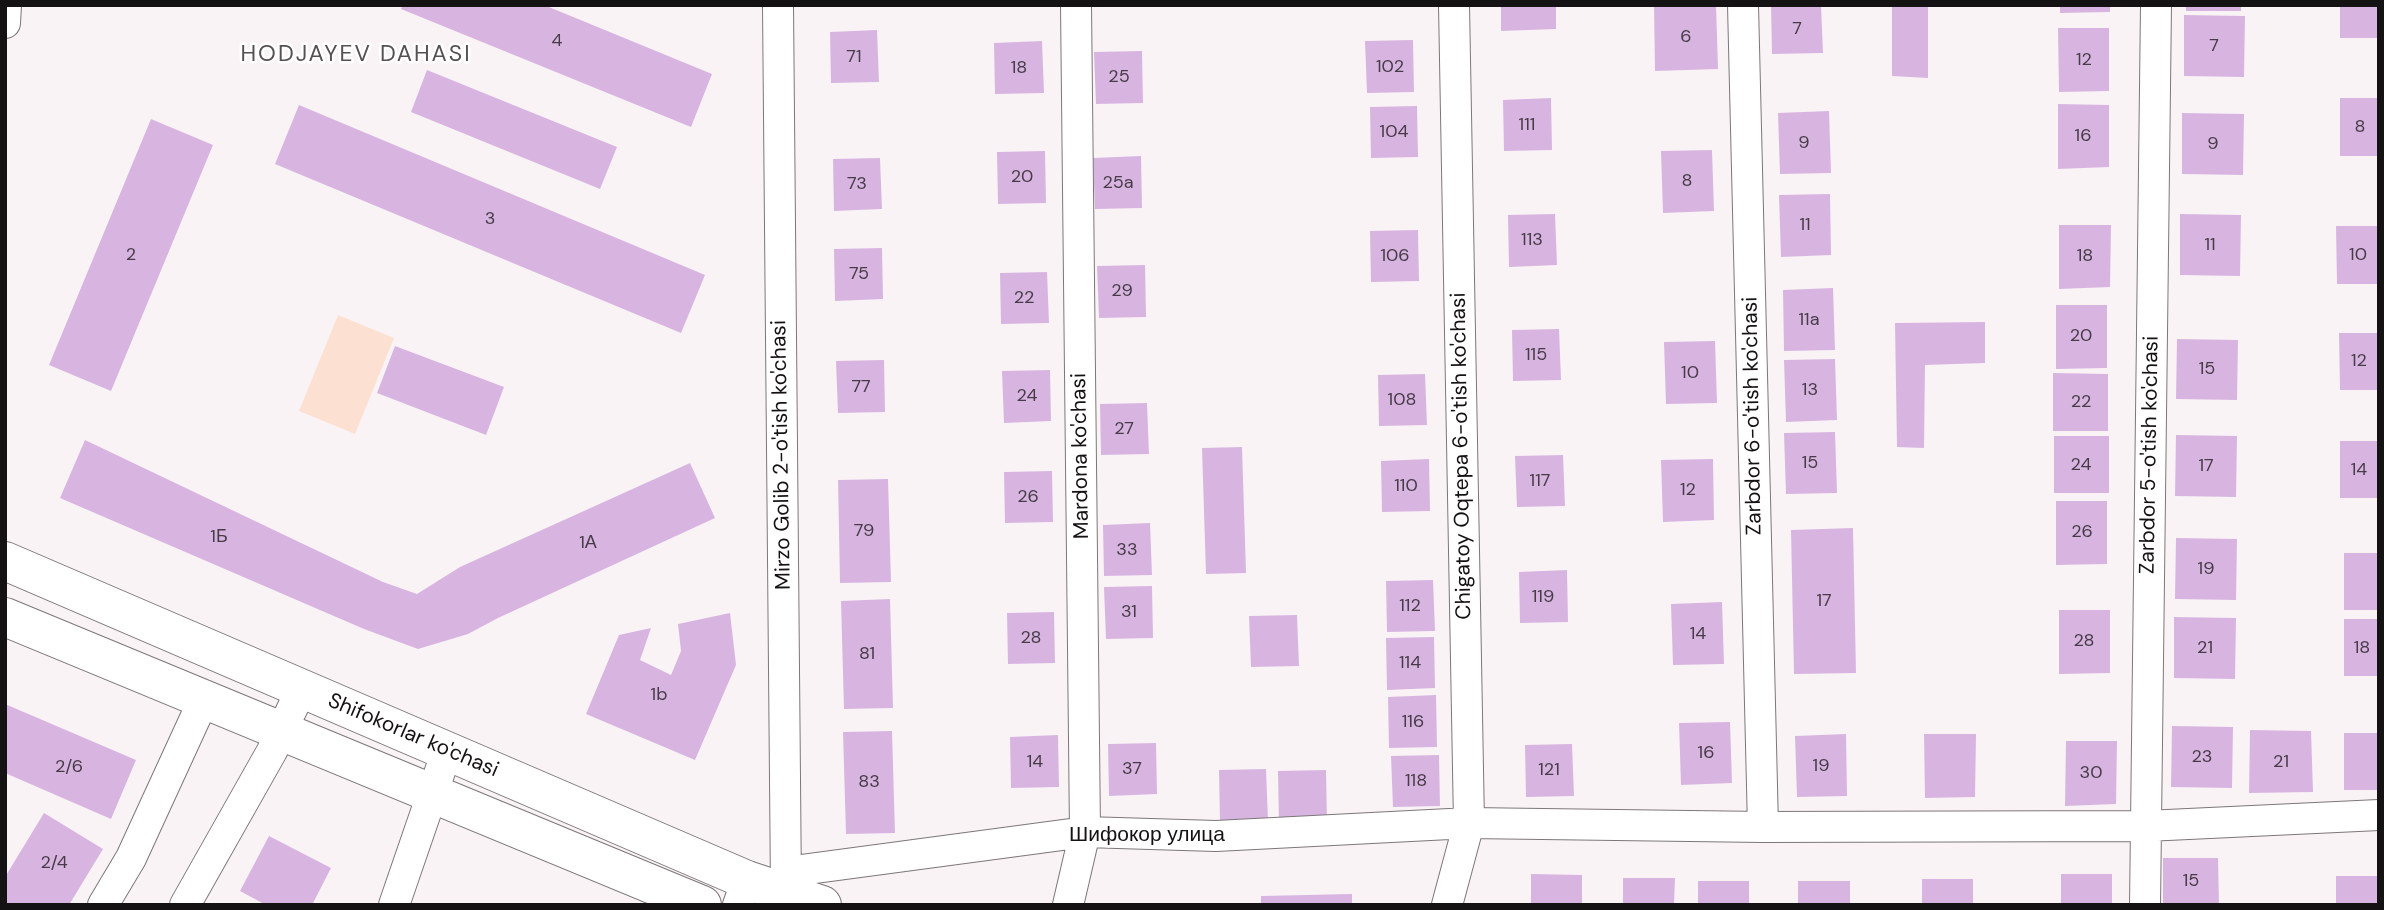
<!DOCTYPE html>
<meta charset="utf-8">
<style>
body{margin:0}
#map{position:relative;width:2384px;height:910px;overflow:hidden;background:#faf3f6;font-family:"DM Sans",sans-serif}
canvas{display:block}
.frame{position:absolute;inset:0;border:7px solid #151213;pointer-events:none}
</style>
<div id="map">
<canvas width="2384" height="910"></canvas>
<div class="frame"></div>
</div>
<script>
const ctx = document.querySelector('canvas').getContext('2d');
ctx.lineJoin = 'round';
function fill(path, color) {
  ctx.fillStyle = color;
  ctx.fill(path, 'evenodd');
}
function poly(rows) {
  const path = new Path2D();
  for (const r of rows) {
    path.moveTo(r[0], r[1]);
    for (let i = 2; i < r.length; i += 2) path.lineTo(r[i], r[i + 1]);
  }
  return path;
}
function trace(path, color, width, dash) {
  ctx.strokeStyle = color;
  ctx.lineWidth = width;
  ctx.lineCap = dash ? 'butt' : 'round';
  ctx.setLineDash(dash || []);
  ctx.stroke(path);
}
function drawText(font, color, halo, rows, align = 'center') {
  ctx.font = font + ' "DM Sans",sans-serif';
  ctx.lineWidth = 5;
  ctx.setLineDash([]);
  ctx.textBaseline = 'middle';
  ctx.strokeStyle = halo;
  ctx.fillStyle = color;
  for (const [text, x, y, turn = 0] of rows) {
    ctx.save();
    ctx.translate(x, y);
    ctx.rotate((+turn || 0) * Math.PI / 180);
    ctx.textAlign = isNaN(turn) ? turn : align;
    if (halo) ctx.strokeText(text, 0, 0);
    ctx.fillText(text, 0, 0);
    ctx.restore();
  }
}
const green = poly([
 [338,315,394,338,355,434,299,411]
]);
const building = poly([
 [403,5,544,5,712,74,691,127,401,9],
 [1501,5,1556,5,1556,29,1501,31],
 [1654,5,1716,5,1718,69,1655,71],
 [1771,5,1821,5,1823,53,1772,54],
 [1892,5,1928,5,1928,78,1892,76],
 [2060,5,2110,5,2110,12,2060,13],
 [2186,5,2241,5,2241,11,2186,11],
 [2340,5,2379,5,2379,38,2340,38],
 [2184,15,2245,16,2244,77,2184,76],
 [2058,28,2109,28,2109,91,2059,92],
 [877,30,879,82,831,83,830,32],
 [1413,40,1414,92,1367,93,1365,41],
 [1042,41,1044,93,995,94,994,43],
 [1142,51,1143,103,1096,104,1094,52],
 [427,70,617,147,600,189,411,112],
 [1551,98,1552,150,1504,151,1503,100],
 [2340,98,2379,98,2379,156,2340,156],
 [2058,104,2109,105,2109,167,2058,169],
 [299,105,705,275,681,333,275,164],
 [1417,106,1418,157,1371,158,1370,107],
 [1829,111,1831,173,1780,174,1778,113],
 [2182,113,2244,114,2243,175,2182,174],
 [151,119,213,145,111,391,49,365],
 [1712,150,1714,211,1663,213,1661,151],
 [1045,151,1046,203,998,204,997,152],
 [1141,156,1142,208,1095,209,1093,158],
 [880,158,882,209,834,211,833,159],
 [1830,194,1831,255,1781,257,1779,195],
 [1555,214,1557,265,1509,267,1508,215],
 [2180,214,2241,215,2240,276,2180,275],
 [2059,225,2111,225,2110,287,2059,289],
 [2336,226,2379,226,2379,284,2337,284],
 [1418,230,1419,281,1371,282,1370,231],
 [882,248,883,299,835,301,834,249],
 [1145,265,1146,317,1099,318,1097,266],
 [1047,272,1049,323,1001,324,1000,273],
 [1833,288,1835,350,1784,351,1783,290],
 [2056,305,2107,305,2107,368,2056,369],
 [1985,322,1985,363,1925,365,1924,448,1897,447,1895,323],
 [1559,329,1561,380,1513,381,1512,330],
 [2339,333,2379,333,2379,390,2340,390],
 [2177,339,2238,340,2237,400,2176,399],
 [1715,341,1717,403,1666,404,1664,342],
 [395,346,504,387,486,435,377,393],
 [1835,359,1837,420,1786,422,1784,360],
 [884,360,885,412,838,413,836,361],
 [1050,370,1051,421,1004,423,1002,371],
 [2053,373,2108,374,2108,431,2053,431],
 [1425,374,1427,425,1379,426,1378,375],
 [1147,403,1149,454,1101,455,1100,404],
 [1835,432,1837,493,1786,494,1784,433],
 [2176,435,2237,436,2236,497,2175,496],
 [2054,436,2109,436,2109,493,2054,493],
 [85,440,383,582,417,594,460,567,690,463,715,518,498,618,468,634,418,649,364,629,60,498],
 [2340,441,2379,441,2379,498,2340,498],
 [1242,447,1246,573,1206,574,1202,448],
 [1563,455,1565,506,1517,507,1515,456],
 [1429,459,1430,511,1382,512,1381,461],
 [1713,459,1714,520,1663,522,1661,460],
 [1052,471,1053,522,1005,523,1004,472],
 [888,479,891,582,840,583,838,480],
 [2056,501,2107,501,2107,564,2056,565],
 [1150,523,1152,575,1104,576,1103,525],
 [1853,528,1856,673,1794,674,1791,530],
 [2176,538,2237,539,2236,600,2175,599],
 [2344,553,2379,553,2379,610,2344,610],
 [1567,570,1568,622,1520,623,1519,572],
 [1433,580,1435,631,1387,632,1386,581],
 [1152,586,1153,638,1106,639,1104,587],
 [890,599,893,708,844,709,841,601],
 [1722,602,1724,664,1673,665,1671,604],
 [2059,610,2110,610,2110,673,2059,674],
 [1054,612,1055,663,1008,664,1007,613],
 [730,613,736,665,695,760,586,714,619,635,651,628,640,660,671,675,681,651,678,624],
 [1297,615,1299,666,1251,667,1249,616],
 [2174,617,2236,618,2235,679,2174,678],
 [2344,619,2379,619,2379,676,2344,676],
 [1434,637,1435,688,1387,690,1386,638],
 [1436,695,1437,747,1389,748,1388,697],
 [5,704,136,760,111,819,5,773],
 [1730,722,1732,783,1681,785,1679,723],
 [2172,726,2233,727,2232,788,2171,787],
 [2250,730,2311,731,2313,792,2249,793],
 [892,731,895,833,846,834,843,732],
 [2344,733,2379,733,2379,790,2344,790],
 [1846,734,1847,796,1797,797,1795,736],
 [1924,734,1976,734,1975,797,1925,798],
 [1058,735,1059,787,1011,788,1010,737],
 [2066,741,2117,741,2116,804,2065,806],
 [1156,743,1157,794,1109,796,1108,744],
 [1572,744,1574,796,1526,797,1525,745],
 [1439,755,1440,806,1393,807,1391,756],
 [1266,769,1268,821,1220,822,1219,770],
 [1326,770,1327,822,1279,823,1278,771],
 [44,813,103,849,69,905,5,905,5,877],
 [269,836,331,868,312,905,266,905,240,891],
 [2163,858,2218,858,2219,905,2163,905],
 [1531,874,1582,875,1582,905,1531,905],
 [2061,874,2112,874,2112,905,2061,905],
 [2336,876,2379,876,2379,905,2336,905],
 [1623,878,1675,878,1674,905,1623,905],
 [1922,879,1973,879,1973,905,1922,905],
 [1698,881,1749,881,1749,905,1698,905],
 [1798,881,1850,881,1850,905,1798,905],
 [1352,894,1352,905,1261,905,1261,896]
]);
const street = poly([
 [778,5,786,890],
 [1743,5,1763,827],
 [5,23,6,5],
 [786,872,1085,832,1216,836,1469,823,1763,827,2146,826,2379,815],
 [103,905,131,858,204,699],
 [185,905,272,751,302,688],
 [394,905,447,751],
 [738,905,747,880],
 [1068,905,1085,832,1076,5],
 [1447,905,1469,823,1454,5],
 [2145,905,2156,5]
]);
const secondary = poly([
 [5,561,747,880,822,905],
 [5,617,702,905]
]);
const numberNames = [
 ["7",1797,29],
 ["6",1686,37],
 ["4",557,41],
 ["7",2214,46],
 ["71",854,57],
 ["12",2084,60],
 ["102",1390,67],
 ["18",1019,68],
 ["25",1119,77],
 ["111",1527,125],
 ["8",2360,127],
 ["104",1394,132],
 ["16",2083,136],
 ["9",1804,143],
 ["9",2213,144],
 ["20",1022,177],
 ["8",1687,181],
 ["25a",1118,183],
 ["73",857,184],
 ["3",490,219],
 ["11",1805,225],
 ["113",1532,240],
 ["11",2210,245],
 ["2",131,255],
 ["10",2358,255],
 ["106",1395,256],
 ["18",2085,256],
 ["75",859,274],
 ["29",1122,291],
 ["22",1024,298],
 ["11a",1809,320],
 ["20",2081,336],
 ["115",1536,355],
 ["12",2359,361],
 ["15",2207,369],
 ["10",1690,373],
 ["77",861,387],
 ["13",1810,390],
 ["24",1027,396],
 ["108",1402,400],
 ["22",2081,402],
 ["27",1124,429],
 ["15",1810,463],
 ["24",2081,465],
 ["17",2206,466],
 ["14",2359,470],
 ["117",1540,481],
 ["110",1406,486],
 ["12",1688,490],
 ["26",1028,497],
 ["79",864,531],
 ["26",2082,532],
 ["1Б",219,537],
 ["1А",588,543],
 ["33",1127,550],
 ["19",2206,569],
 ["119",1543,597],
 ["17",1824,601],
 ["112",1410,606],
 ["31",1129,612],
 ["14",1698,634],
 ["28",1031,638],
 ["28",2084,641],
 ["21",2205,648],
 ["18",2362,648],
 ["81",867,654],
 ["114",1410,663],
 ["1b",659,695],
 ["116",1413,722],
 ["16",1706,753],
 ["23",2202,757],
 ["14",1035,762],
 ["21",2281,762],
 ["19",1821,766],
 ["2/6",69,767],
 ["37",1132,769],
 ["121",1549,770],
 ["30",2091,773],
 ["118",1416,781],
 ["83",869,782],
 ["2/4",54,863],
 ["15",2191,881]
];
const streetNames = [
 ["Zarbdor 6-o'tish ko'chasi",1753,416,-91],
 ["Mirzo Golib 2-o'tish ko'chasi",782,455,-91],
 ["Zarbdor 5-o'tish ko'chasi",2150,455,-89],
 ["Mardona ko'chasi",1081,456,-91],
 ["Chigatoy Oqtepa 6-o'tish ko'chasi",1462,456,-91],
 ["Shifokorlar ko'chasi",413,736,23],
 ["Шифокор улица",1147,835]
];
const neighbourhoodNames = [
 ["HODJAYEV DAHASI",356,55]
];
fill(green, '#fce0d2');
fill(building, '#d8b5e1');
trace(street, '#7d777a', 32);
trace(secondary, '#7d777a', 40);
trace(street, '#fff', 30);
trace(secondary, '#fff', 38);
drawText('18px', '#463b46', null, numberNames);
drawText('21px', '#151213', '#fff', streetNames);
ctx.letterSpacing = '2px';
drawText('23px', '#565053', '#fff', neighbourhoodNames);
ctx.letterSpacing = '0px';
</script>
